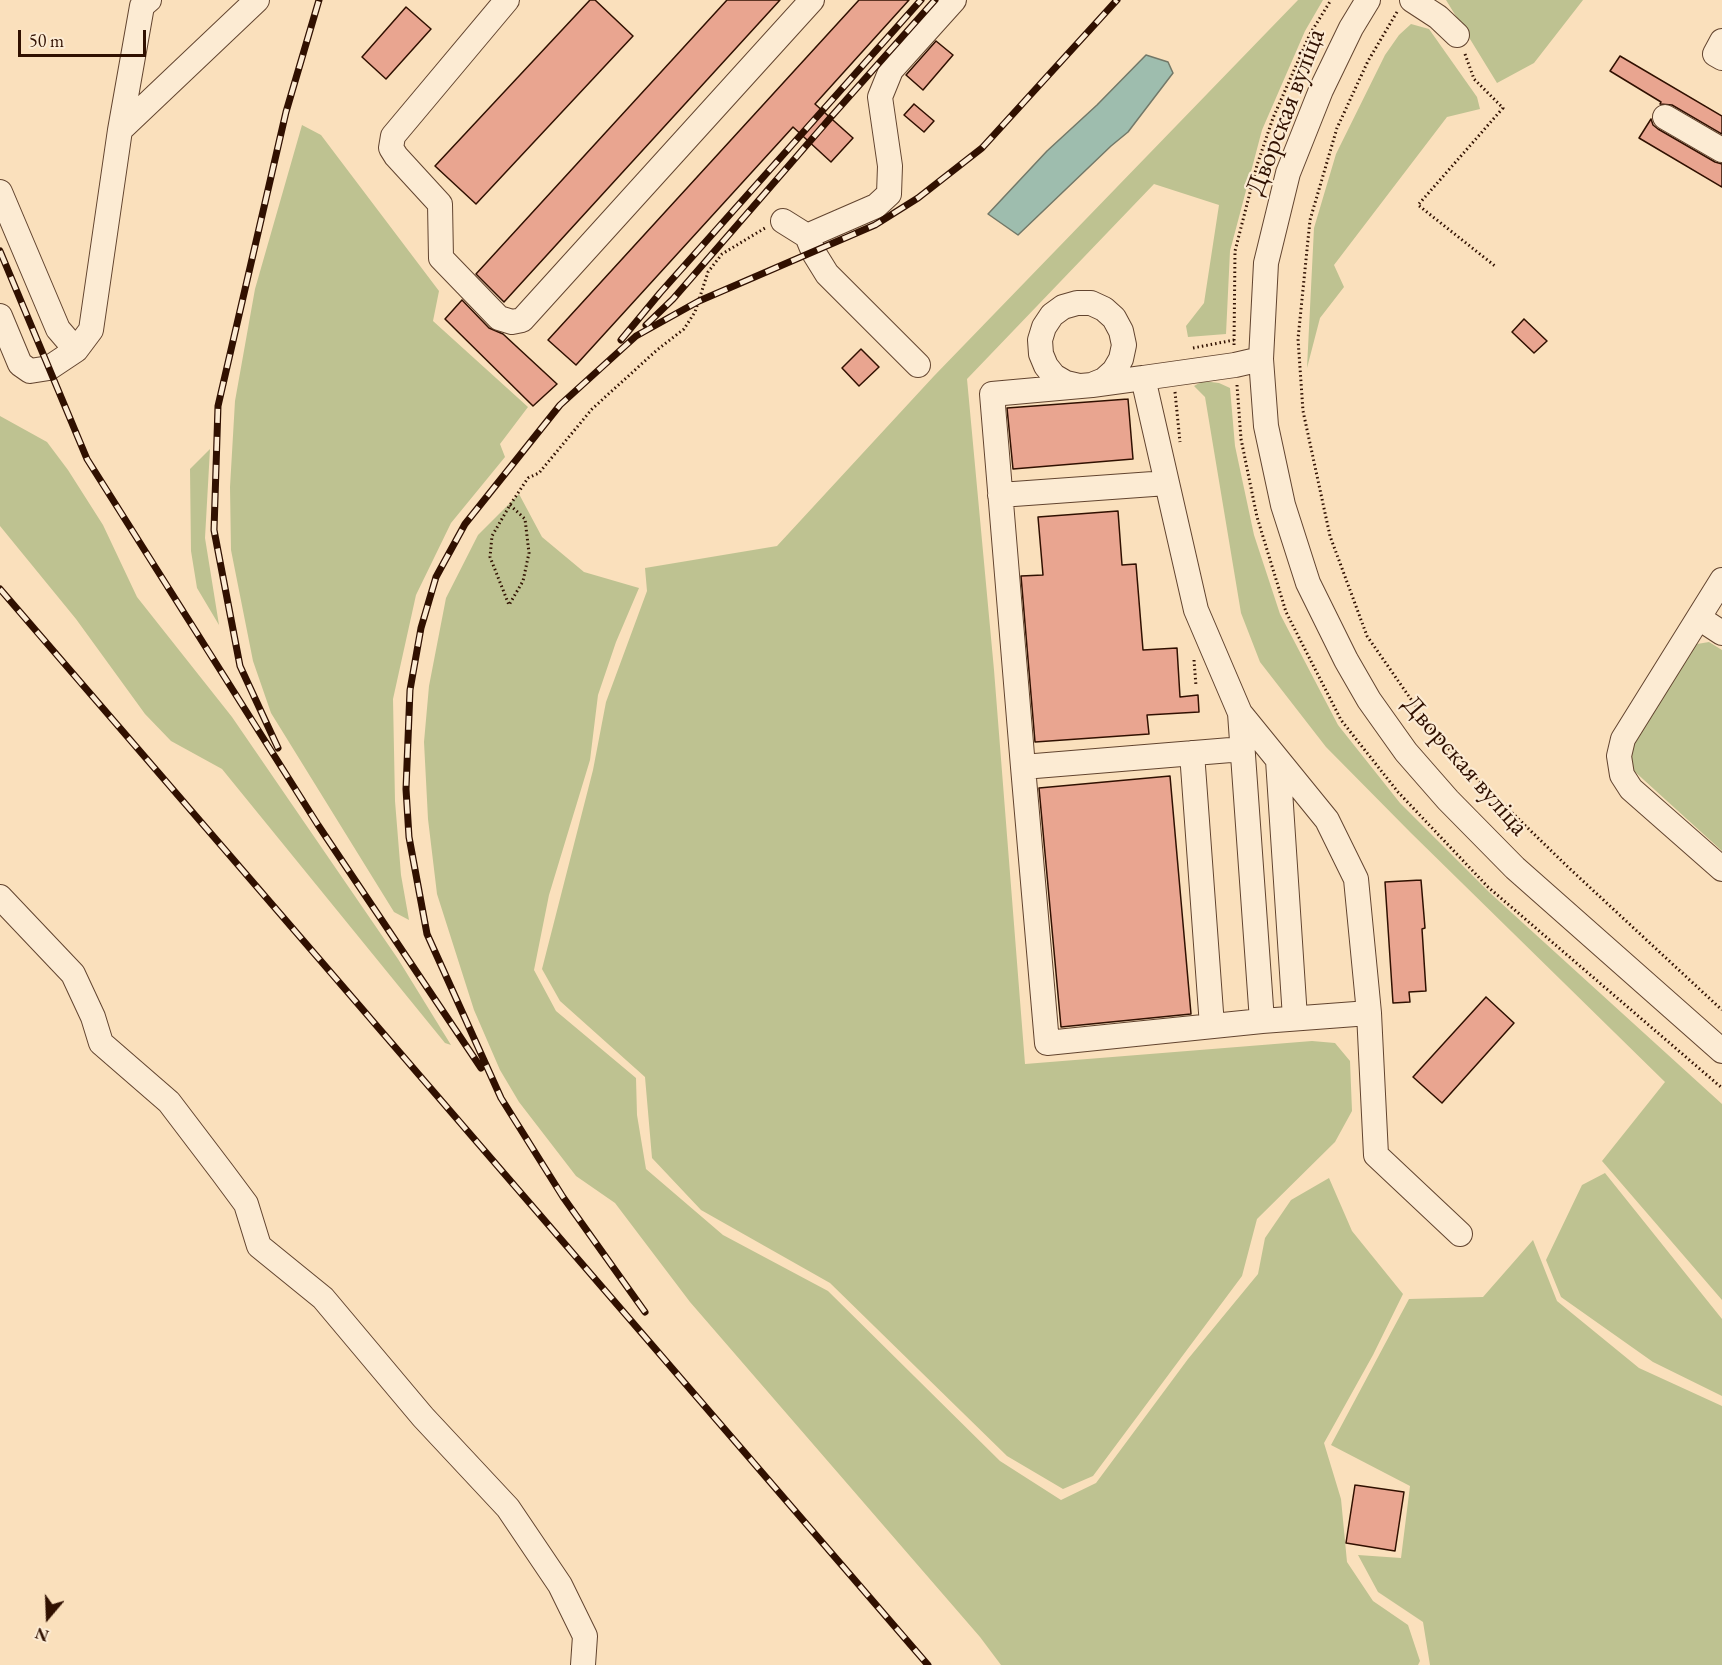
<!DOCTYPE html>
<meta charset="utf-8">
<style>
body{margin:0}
#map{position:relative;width:1722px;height:1665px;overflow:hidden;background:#fae0bc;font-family:"EB Garamond",serif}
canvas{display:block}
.north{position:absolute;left:18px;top:1587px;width:60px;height:60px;-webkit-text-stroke:4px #fcebd3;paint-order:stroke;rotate:199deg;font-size:16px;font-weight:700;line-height:24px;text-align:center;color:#301000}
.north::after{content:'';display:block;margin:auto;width:21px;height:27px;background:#301000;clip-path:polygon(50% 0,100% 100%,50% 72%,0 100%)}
.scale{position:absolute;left:18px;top:30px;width:128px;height:27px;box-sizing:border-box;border:3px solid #301000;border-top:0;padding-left:8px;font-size:18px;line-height:21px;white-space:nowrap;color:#301000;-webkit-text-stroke:4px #fcebd3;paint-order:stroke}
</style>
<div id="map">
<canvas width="1722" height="1665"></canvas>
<div class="north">N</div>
<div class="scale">50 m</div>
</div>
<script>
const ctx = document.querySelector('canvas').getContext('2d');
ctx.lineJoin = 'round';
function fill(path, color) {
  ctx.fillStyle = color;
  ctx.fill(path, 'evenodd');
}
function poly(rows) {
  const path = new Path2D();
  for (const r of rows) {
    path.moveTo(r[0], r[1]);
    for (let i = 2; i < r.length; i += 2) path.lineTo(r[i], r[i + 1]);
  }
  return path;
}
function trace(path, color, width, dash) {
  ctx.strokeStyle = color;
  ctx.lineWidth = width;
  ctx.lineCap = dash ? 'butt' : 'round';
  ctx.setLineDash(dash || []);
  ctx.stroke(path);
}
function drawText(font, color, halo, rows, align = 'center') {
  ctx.font = font + ' "EB Garamond",serif';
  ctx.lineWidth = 4.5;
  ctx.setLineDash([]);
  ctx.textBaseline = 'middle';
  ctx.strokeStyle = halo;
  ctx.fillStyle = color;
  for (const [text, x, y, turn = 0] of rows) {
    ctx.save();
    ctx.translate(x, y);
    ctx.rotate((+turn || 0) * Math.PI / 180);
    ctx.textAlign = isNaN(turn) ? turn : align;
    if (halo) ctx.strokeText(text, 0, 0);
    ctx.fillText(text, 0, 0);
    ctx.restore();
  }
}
const green = poly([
 [1298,0,1323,0,1305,31,1262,130,1230,251,1226,334,1188,337,1186,326,1204,303,1219,205,1154,184,967,379,994,670,1025,1064,1312,1041,1335,1043,1350,1061,1352,1111,1335,1142,1257,1219,1242,1276,1093,1476,1063,1489,1007,1456,830,1283,701,1210,652,1158,645,1077,560,1001,542,969,593,770,606,702,647,591,645,568,777,546,934,376],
 [1446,0,1583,0,1534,63,1497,83],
 [1411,24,1429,29,1477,97,1480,109,1447,117,1334,265,1344,287,1320,318,1307,368,1314,228,1336,154,1385,55,1399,35],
 [302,125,321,135,439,291,433,321,528,407,500,444,505,457,451,523,416,595,393,699,395,801,401,875,409,920,394,912,271,713,253,661,231,550,230,487,235,401,255,289],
 [1203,381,1219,383,1230,388,1235,446,1254,535,1280,614,1338,725,1400,803,1490,893,1722,1104,1722,1300,1602,1161,1665,1082,1411,833,1326,747,1260,662,1241,613,1205,397,1194,386],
 [0,416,47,442,68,470,103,525,137,597,232,717,398,959,451,1045,445,1043,222,769,171,741,145,714,76,619,0,526],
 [210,449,205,538,219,625,197,588,191,551,190,469],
 [519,494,542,537,584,572,639,588,616,642,598,695,590,760,549,895,534,970,556,1011,636,1078,637,1115,646,1169,723,1235,828,1291,1000,1461,1061,1500,1096,1483,1188,1359,1258,1274,1265,1238,1291,1200,1329,1178,1352,1231,1403,1294,1373,1355,1324,1443,1341,1499,1347,1562,1373,1601,1408,1625,1420,1661,1418,1665,1001,1665,980,1637,690,1302,615,1203,576,1176,519,1102,500,1070,474,1010,437,894,428,819,424,742,429,686,446,598,478,535],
 [1709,642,1722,650,1722,851,1633,770,1630,754,1630,742,1691,645],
 [1605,1173,1722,1319,1722,1396,1653,1362,1561,1297,1546,1260,1582,1185],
 [1533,1240,1557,1301,1639,1368,1722,1406,1722,1665,1430,1665,1423,1622,1378,1592,1358,1555,1401,1558,1410,1486,1331,1445,1409,1299,1483,1297]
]);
const water = poly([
 [1146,55,1168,62,1173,73,1128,132,1111,146,1018,235,988,214,1047,151,1097,105,1146,55]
]);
const building = poly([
 [590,0,595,0,633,36,476,204,435,166,590,0],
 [727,0,780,0,504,302,476,274,727,0],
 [859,0,909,0,815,104,853,138,831,162,793,127,576,365,548,340,859,0],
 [406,7,431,29,386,79,362,57,406,7],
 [936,41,953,55,923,90,906,75,936,41],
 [1620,56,1722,116,1722,134,1672,105,1660,104,1661,102,1610,71,1620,56],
 [914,104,934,121,924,132,904,115,914,104],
 [1651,119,1653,125,1658,129,1715,162,1722,164,1722,187,1639,138,1651,119],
 [462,300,489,328,503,334,557,384,533,406,445,319,462,300],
 [1524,319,1547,341,1534,353,1512,332,1524,319],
 [861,349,879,367,859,386,842,368,861,349],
 [1128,399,1133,459,1013,469,1007,408,1128,399],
 [1118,511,1122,565,1136,564,1143,650,1177,648,1180,697,1198,695,1199,712,1147,715,1149,734,1035,742,1021,576,1043,575,1038,517,1118,511],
 [1170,776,1191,1014,1061,1027,1039,788,1170,776],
 [1421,880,1425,928,1422,929,1426,991,1409,992,1410,1002,1393,1003,1385,882,1421,880],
 [1486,997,1514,1023,1442,1103,1413,1077,1486,997],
 [1355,1485,1404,1492,1395,1551,1346,1543,1355,1485]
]);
const path = poly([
 [1397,12,1368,61,1337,128,1310,220,1298,339,1303,411,1330,536,1367,636,1433,731,1468,770,1569,868,1722,1010],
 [1465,54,1474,79,1503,108,1418,205,1495,266],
 [1234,345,1235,251,1257,165,1273,118,1310,34,1331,0],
 [1193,348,1234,340],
 [1237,385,1241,439,1257,517,1286,612,1341,720,1398,792,1488,887,1722,1088],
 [1175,392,1180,442],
 [510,505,525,519,529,553,523,581,509,605,490,557,492,536,510,505,528,478,539,473,592,409,657,350,684,329,695,312,708,272,722,254,765,228],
 [1194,660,1196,686]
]);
const minor = poly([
 [507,0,393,136,391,148,396,156,440,204,441,258,499,318,512,322,522,320,812,0],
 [1368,0,1351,28,1321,90,1288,173,1266,263,1261,359,1266,426,1283,505,1308,583,1346,660,1369,700,1406,752,1448,800,1515,868,1722,1051],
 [1412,0,1438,17,1457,35],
 [1722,41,1715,54,1722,58],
 [1665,117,1722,150],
 [120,130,257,0],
 [0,192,58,329,76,350,91,330,120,130,142,6,149,0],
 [783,221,807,236],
 [0,316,20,364,30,371,49,368,76,350],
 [918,365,827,274,814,253,807,236,876,206,889,194,890,166,880,97,891,70,954,0],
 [1143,378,1092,385,992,394,1023,767,1243,749],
 [1079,386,1066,383,1054,376,1046,366,1041,354,1040,340,1044,327,1052,315,1063,307,1077,303,1091,303,1104,309,1114,318,1121,331,1124,345,1121,359,1114,371,1104,380,1094,384],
 [1000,495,1167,483],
 [1722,580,1623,739,1619,756,1622,775,1631,789,1722,869],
 [1699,618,1722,633],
 [1240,713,1262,1021,1369,1013,1356,879,1327,820,1240,713,1196,610,1143,378,1235,365,1261,359],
 [1192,753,1212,1026],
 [1278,760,1295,1018],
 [1023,767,1047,1043,1262,1021],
 [0,897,73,974,93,1017,101,1043,169,1102,223,1173,246,1204,259,1246,323,1298,423,1417,508,1508,560,1585,585,1636,583,1665],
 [1369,1013,1376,1155,1460,1234]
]);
const rail = poly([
 [0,251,87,459,318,825,481,1068],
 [646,325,673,299,831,117,935,0],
 [621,340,660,293,921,0],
 [0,589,928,1665],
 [278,748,240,666,214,530,218,406,286,112,319,0],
 [645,1312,563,1197,501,1098,427,934,409,837,406,789,410,690,421,628,436,577,465,524,560,405,636,336,699,301,875,225,918,198,982,148,1117,0]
]);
const streetNames = [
 ["Дворская вуліца",1286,112,-69],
 ["Дворская вуліца",1465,766,49]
];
fill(green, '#bec291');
fill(water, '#9ebdae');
trace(water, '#727868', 1.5);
fill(building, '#e9a590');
trace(building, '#301000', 1.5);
trace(minor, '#62442f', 26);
trace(path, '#301000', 3, [1.5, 3]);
trace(minor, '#fcebd3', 24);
trace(rail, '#301000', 7);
trace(rail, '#fcebd3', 4.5, [14]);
drawText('27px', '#301000', '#fcebd3', streetNames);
</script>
